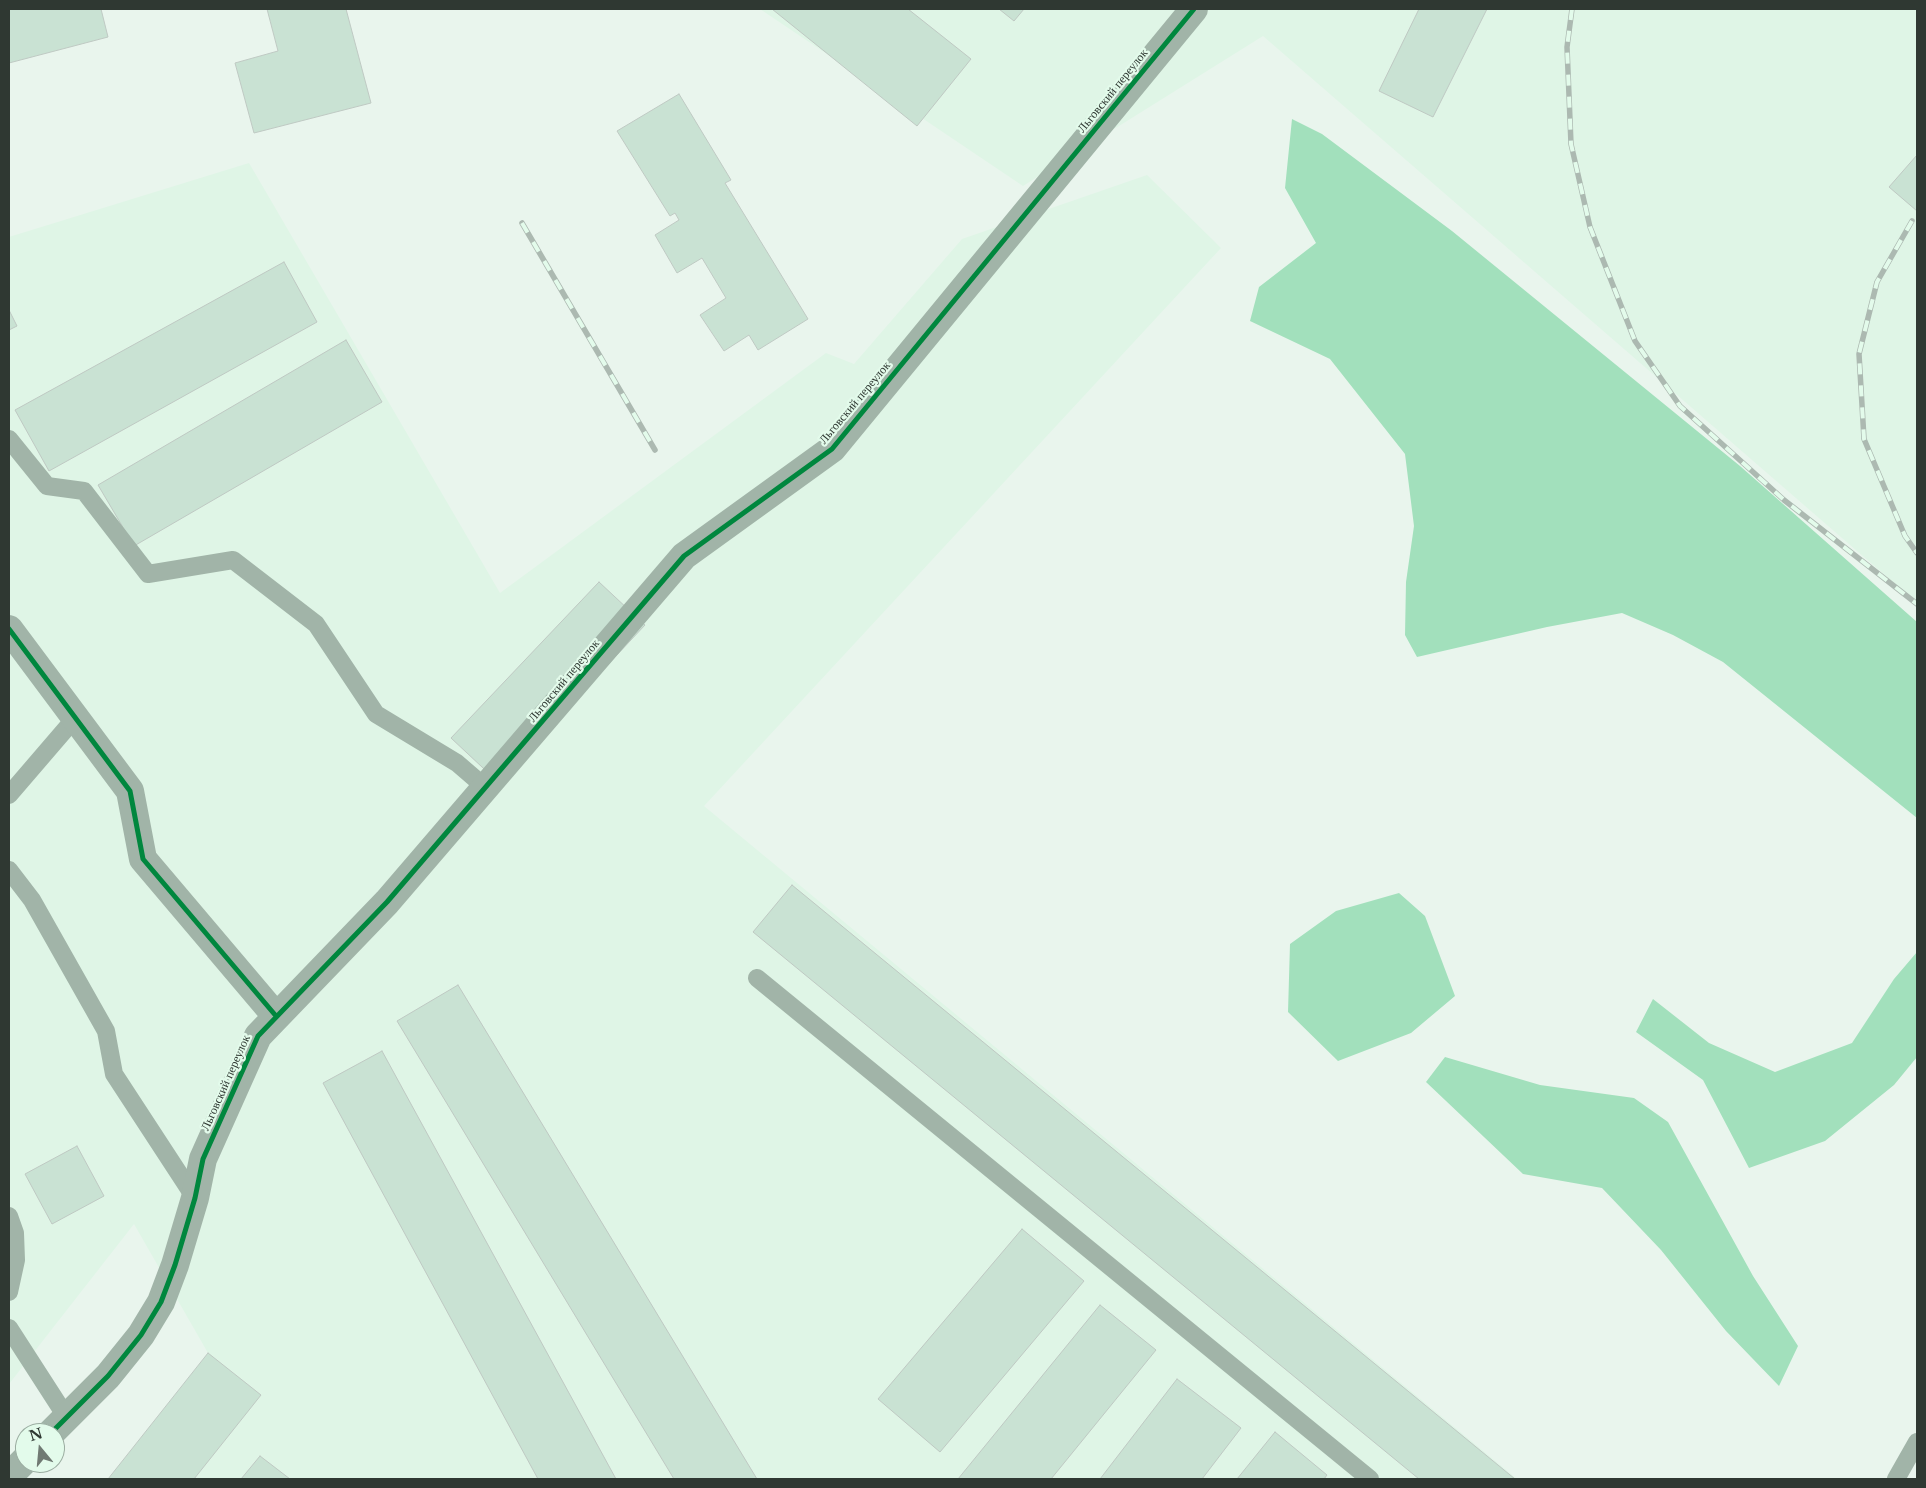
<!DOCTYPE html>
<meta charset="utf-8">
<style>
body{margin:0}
#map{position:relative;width:1926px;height:1488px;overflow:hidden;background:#e9f5ed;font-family:"Libre Baskerville",serif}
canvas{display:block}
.frame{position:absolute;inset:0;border:10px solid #2f3832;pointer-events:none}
.north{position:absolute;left:15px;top:1423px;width:50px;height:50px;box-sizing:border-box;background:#e3fbeb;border:1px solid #9bada1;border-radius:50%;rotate:343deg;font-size:14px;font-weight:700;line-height:20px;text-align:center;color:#2f3832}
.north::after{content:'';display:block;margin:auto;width:18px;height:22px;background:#707a73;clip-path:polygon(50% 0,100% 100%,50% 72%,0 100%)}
</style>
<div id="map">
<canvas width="1926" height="1488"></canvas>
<div class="frame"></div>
<div class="north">N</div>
</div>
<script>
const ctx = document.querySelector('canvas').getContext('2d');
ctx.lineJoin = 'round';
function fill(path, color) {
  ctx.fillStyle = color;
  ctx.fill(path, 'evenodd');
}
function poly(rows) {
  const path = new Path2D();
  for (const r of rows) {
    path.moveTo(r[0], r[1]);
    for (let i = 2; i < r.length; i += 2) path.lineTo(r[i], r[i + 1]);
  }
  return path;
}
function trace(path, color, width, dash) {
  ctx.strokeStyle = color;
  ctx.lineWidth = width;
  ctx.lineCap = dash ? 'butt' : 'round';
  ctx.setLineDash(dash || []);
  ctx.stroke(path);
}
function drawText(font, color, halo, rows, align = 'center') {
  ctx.font = font + ' "Libre Baskerville",serif';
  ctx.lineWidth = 4.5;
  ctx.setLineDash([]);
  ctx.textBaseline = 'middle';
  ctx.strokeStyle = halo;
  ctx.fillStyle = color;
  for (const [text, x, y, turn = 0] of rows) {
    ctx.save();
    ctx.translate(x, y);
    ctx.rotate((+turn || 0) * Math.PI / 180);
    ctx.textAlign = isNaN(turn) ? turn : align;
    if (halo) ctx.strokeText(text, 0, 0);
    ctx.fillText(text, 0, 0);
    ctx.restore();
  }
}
const built = poly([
 [760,9,1917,9,1917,603,1263,36,1023,186],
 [249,163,500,593,826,353,854,364,962,239,1147,175,1221,248,704,806,1517,1479,111,1479,208,1353,134,1224,9,1384,9,237]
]);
const forest = poly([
 [1292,119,1322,134,1452,231,1740,466,1917,622,1917,818,1723,662,1673,635,1622,613,1547,627,1417,657,1405,635,1406,582,1414,526,1405,454,1330,359,1250,321,1259,287,1316,243,1285,188],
 [1399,893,1425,916,1455,996,1411,1033,1338,1061,1288,1012,1290,944,1336,911],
 [1917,952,1917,1057,1894,1085,1825,1141,1749,1168,1703,1080,1636,1032,1653,999,1709,1043,1775,1072,1852,1043,1894,979],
 [1445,1057,1540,1085,1634,1098,1668,1122,1753,1276,1798,1346,1779,1386,1726,1331,1661,1250,1602,1188,1523,1174,1426,1082]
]);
const building = poly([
 [9,9,101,9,108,37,9,63,9,9],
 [267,9,346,9,371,103,254,133,235,63,278,51,267,9],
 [772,9,908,9,971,59,917,126,772,9],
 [999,9,1024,9,1014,21,999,9],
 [1419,9,1487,9,1433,117,1379,91,1419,9],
 [679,94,731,180,725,183,808,319,758,350,749,335,724,351,700,315,726,298,702,258,677,273,655,235,679,220,675,213,670,216,617,131,679,94],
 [1917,155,1917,211,1889,187,1917,155],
 [284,262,317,322,49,471,15,410,284,262],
 [9,310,17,326,9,330,9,310],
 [346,340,382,402,134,546,98,485,346,340],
 [599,582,645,625,498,782,451,738,599,582],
 [792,885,1515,1479,1419,1479,753,932,792,885],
 [458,985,757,1479,674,1479,397,1021,458,985],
 [382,1051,616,1479,538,1479,323,1083,382,1051],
 [77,1146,104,1196,52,1224,25,1174,77,1146],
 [1022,1229,1084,1281,940,1452,878,1399,1022,1229],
 [1100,1305,1156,1350,1051,1479,958,1479,1100,1305],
 [208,1353,261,1395,194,1479,108,1479,208,1353],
 [1177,1379,1241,1428,1202,1479,1100,1479,1177,1379],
 [1275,1432,1327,1475,1324,1479,1237,1479,1275,1432],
 [260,1456,290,1479,241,1479,260,1456]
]);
const service = poly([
 [9,439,47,486,84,491,148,574,233,560,316,624,376,714,457,763,486,788],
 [9,795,76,717],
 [9,870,32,900,106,1031,114,1074,195,1198],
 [757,978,1370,1479],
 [9,1216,15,1233,16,1260,9,1292],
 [9,1328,67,1418],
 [1896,1479,1917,1442]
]);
const minor = poly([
 [9,629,130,791,143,859,276,1016],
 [51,1433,108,1376,141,1335,161,1302,175,1265,195,1198,203,1159,258,1036,387,902,684,556,832,449,1194,9],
 [9,1476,25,1460]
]);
const rail = poly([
 [1572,9,1567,47,1571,144,1590,227,1635,341,1680,406,1784,500,1917,604],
 [1912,221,1877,282,1859,354,1864,439,1905,536,1917,553],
 [522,223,655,450]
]);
const cycleway = poly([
 [9,629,130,791,143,859,276,1016],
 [51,1433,108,1376,141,1335,161,1302,175,1265,195,1198,203,1159,258,1036,387,902,684,556,832,449,1194,9]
]);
const streetNames = [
 ["Льговский переулок",1113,91,-51],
 ["Льговский переулок",855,403,-50],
 ["Льговский переулок",564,681,-50],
 ["Льговский переулок",226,1083,-66]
];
fill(built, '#dff5e6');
fill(forest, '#a2e0bc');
fill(building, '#c9e2d3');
trace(building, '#bfc9c3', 1);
trace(service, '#a1b4a8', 18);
trace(minor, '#a1b4a8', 28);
trace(rail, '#acb9b1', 5.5);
trace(rail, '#e3fbeb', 4, [11]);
trace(cycleway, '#00873e', 5);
drawText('12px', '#2f3832', '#e3fbeb', streetNames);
</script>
